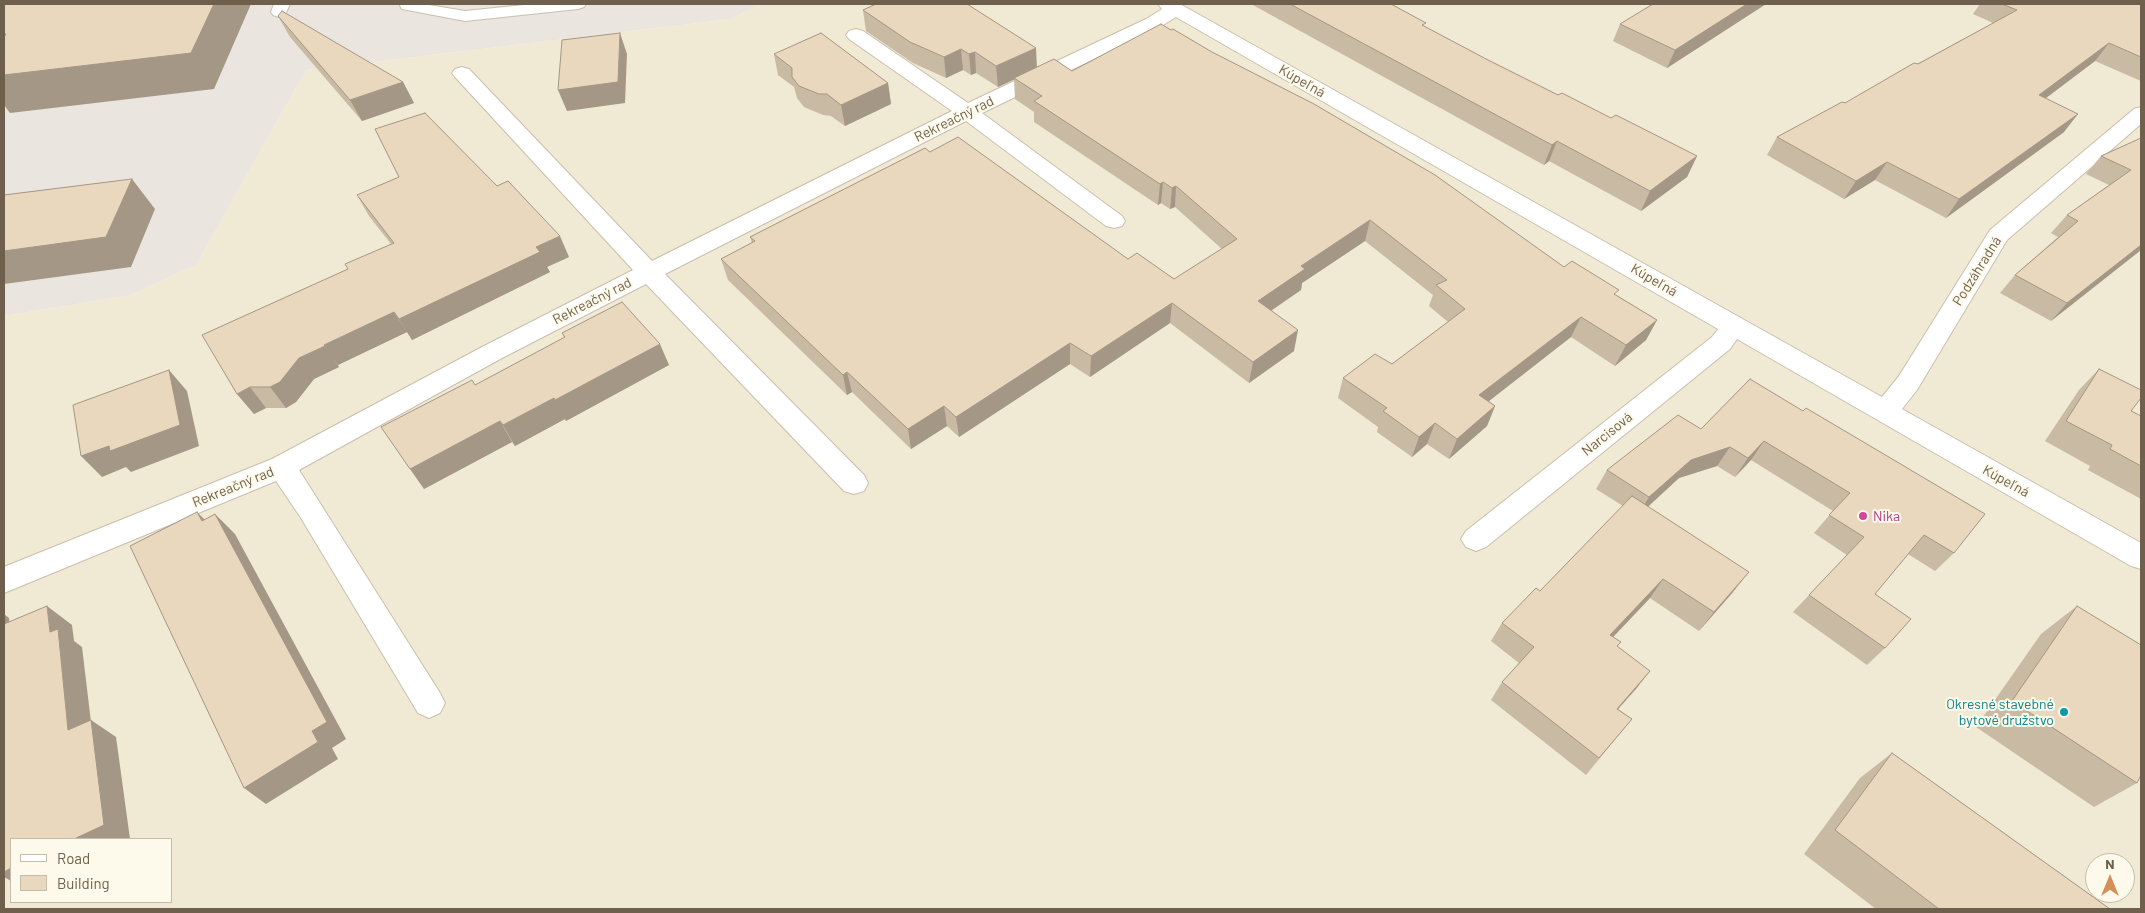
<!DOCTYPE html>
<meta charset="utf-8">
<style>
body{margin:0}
#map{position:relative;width:2145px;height:913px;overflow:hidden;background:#f9f6e5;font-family:Barlow,sans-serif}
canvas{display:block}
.frame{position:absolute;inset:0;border:5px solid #6f604d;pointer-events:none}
.legend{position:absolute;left:10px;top:838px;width:162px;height:65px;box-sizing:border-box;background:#fdf9eb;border:1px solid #c4bcac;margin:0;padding:6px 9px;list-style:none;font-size:15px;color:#6f604d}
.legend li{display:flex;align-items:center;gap:10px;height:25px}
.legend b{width:25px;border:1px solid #c4bcac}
.north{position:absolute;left:2085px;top:853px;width:50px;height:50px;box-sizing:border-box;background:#fdf9eb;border:1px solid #c4bcac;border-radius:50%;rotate:0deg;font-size:14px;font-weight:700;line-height:20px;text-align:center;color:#6f604d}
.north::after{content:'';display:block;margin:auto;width:18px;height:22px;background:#d58e58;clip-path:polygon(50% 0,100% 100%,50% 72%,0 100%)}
</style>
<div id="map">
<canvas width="2145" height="913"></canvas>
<div class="frame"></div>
<ul class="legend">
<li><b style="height:6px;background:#fff"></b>Road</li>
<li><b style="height:14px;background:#ead8be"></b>Building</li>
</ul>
<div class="north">N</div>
</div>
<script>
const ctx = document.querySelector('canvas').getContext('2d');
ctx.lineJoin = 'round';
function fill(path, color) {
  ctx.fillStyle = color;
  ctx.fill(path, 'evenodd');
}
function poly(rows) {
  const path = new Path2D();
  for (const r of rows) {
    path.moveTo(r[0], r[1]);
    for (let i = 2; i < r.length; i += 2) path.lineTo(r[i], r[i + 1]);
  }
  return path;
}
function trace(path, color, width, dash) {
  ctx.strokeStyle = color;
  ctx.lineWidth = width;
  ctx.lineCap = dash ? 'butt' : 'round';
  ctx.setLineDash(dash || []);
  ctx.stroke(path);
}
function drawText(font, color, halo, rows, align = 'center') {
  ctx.font = font + ' Barlow,sans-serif';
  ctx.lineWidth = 4;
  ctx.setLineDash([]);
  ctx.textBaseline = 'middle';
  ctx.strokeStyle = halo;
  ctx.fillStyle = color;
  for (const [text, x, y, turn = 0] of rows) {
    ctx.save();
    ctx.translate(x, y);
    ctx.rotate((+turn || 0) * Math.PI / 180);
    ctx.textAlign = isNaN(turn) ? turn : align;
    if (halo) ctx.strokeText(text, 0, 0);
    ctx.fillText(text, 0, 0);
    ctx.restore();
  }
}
const residential = poly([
 [760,4,2141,4,2141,909,4,909,4,316,131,295,196,265,306,70,731,19],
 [11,839,171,839,171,902,11,902],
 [2095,863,2125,863,2125,893,2095,893]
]);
const industrial = poly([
 [4,4,760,4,731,19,306,70,196,265,131,295,4,316]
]);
const lane = poly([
 [274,4,290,4,285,15,279,17,273,15,271,12,274,4],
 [401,4,423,4,465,11,534,4,586,4,584,7,578,9,465,21,402,9,400,6,401,4]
]);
const street = poly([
 [1158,4,1180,4,1882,397,1899,376,1990,230,2134,109,2141,107,2141,124,2007,240,1917,390,1902,409,2141,543,2141,569,2131,566,1737,339,1730,349,1486,547,1476,551,1466,547,1461,539,1466,531,1712,337,1718,329,1176,17,1160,27,982,113,1122,216,1125,221,1122,226,1114,228,1106,226,966,121,665,274,864,475,868,483,864,491,854,494,844,491,646,284,502,358,299,470,440,693,445,703,440,713,429,718,418,713,301,518,276,481,4,593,4,567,272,459,484,346,633,270,455,77,452,73,455,69,462,67,469,69,652,261,952,111,849,39,846,35,849,31,856,29,863,31,968,103,1146,19,1162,9,1158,4]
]);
const wall = poly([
 [1251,4,1391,4,1425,27,1488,60,1558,95,1697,156,1687,177,1641,211,1549,161,1544,165],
 [1766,4,1667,68,1613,41,1620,24],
 [1980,4,2141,4,2141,81,2095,61,2045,98,2064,132,1946,218,1875,180,1844,199,1767,155,1777,137,1845,103,1993,23,1973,14],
 [863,10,1037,68,1072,71,1564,267,1616,295,1657,320,1646,340,1615,366,1571,337,1489,401,1495,406,1487,426,1449,459,1427,444,1412,457,1377,432,1378,427,1338,398,1343,378,1392,364,1448,322,1429,306,1433,295,1365,241,1302,283,1301,290,1271,311,1294,351,1249,383,1170,323,1090,377,1070,364,959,437,947,426,911,449,852,392,847,395,728,280,721,259,752,243,750,237,930,152,1128,259,1174,279,1222,249,1175,207,1170,209,1161,203,1158,205,1034,122,1034,112,1015,99,1014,79,998,87,976,73,971,75,963,70,946,78,913,63,866,31],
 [278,16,403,82,414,103,362,121,290,37],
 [774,54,888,83,891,104,845,126,831,116,823,115,804,107,797,98,794,87,778,75],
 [2141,138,2141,250,2051,321,2000,293,2015,275,2058,237,2051,233,2067,215,2109,185,2086,174,2101,156],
 [497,186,569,257,547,267,550,272,412,340,407,332,338,365,339,367,314,379,296,402,286,408,266,408,254,414,237,394,348,269,391,244,369,216,357,195],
 [562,333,669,365,566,421,565,419,515,446,512,442,424,489,475,385,564,338],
 [2099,369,2131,411,2141,416,2141,499,2088,470,2090,466,2045,441,2079,390],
 [1750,379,1954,553,1935,571,1908,554,1875,594,1885,648,1867,665,1793,612,1847,555,1814,533,1833,511,1751,460,1735,477,1717,466,1679,478,1648,506,1733,592,1699,631,1650,598,1613,637,1618,647,1650,671,1618,709,1632,719,1586,775,1491,700,1502,682,1519,663,1491,641,1502,623,1540,591,1623,506,1596,489,1607,470,1701,429],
 [2077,606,2137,783,2094,807,1976,727,2041,634],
 [1892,753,2110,909,1876,909,1804,854,1860,778]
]);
const shadedWall = poly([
 [214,4,251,4,214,89,10,113,4,105,4,34],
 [1747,4,1766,4,1667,68,1675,50],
 [620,33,627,54,625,103,567,111,558,90],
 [2109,43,2095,61,2025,114,2039,95],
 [1036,48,1037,69,998,87,996,66],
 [961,49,963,70,946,78,944,57],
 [975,52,976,73,971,75,969,54],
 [403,82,414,103,362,121,350,100],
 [888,83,891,104,845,126,841,105],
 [2078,114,2064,132,1946,218,1959,199],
 [1557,141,1549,161,1544,165,1552,145],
 [1697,156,1687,177,1641,211,1650,191],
 [1887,162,1875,180,1844,199,1856,181],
 [132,179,155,209,131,267,4,284,4,251],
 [1163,182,1161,203,1158,205,1160,184],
 [1176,186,1175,207,1170,209,1172,188],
 [1370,220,1365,241,1302,283,1301,290,1254,322,1258,301,1301,266],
 [560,236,569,257,547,267,550,272,412,340,399,319,536,247],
 [2141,245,2141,250,2051,321,2067,303],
 [1172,303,1170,323,1090,377,1091,356],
 [394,312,407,332,338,365,324,345],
 [1581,317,1571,337,1471,415,1479,395],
 [1657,320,1646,340,1615,366,1626,345],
 [1298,330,1294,351,1249,383,1253,362],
 [1070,343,1070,364,959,437,956,417],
 [660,344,669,365,566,421,555,400],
 [325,346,339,367,314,379,296,402,286,408,270,387,299,358],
 [169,370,187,391,199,446,131,472,126,467,102,477,81,456],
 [847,372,852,392,847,395,843,375],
 [250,387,266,408,254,414,237,394],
 [554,398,565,419,515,446,503,425],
 [944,406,947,426,911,449,908,429],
 [1495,406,1487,426,1449,459,1457,439],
 [500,421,512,442,424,489,410,469],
 [1435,423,1427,444,1412,457,1419,437],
 [1764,441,1751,460,1735,477,1748,458],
 [1730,447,1717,466,1679,478,1638,516,1649,497,1691,460],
 [197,512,217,532,202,521],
 [215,514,235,534,346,739,332,748,338,759,266,804,244,788,312,731],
 [1749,572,1733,592,1699,631,1714,612],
 [1663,579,1650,598,1597,654,1610,635],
 [47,606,72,625,74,641,82,647,94,747,68,730,50,632],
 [4,614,9,618,12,651,4,645],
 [1650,671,1636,689,1603,726,1617,709],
 [91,720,116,737,130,839,74,839],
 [11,868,11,881,4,877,4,872]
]);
const building = poly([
 [4,4,214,4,191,53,4,75,4,37,6,34,4,34,4,4],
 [876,4,967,4,1036,48,996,66,975,52,969,54,961,49,944,57,910,42,863,10,876,4],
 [1290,4,1391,4,1426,23,1422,25,1488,60,1558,95,1562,93,1611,118,1616,115,1697,156,1650,191,1557,141,1552,145,1290,4],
 [1653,4,1747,4,1675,50,1620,24,1653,4],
 [2002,4,2141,4,2141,57,2109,43,2039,95,2078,114,1959,199,1887,162,1856,181,1777,137,1842,102,1845,103,1914,63,1918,64,2017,10,2002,4],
 [282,11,403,82,350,100,278,16,282,11],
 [1161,24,1171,30,1173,29,1212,52,1314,104,1435,175,1564,267,1572,261,1619,290,1614,294,1657,320,1626,345,1581,317,1479,395,1495,406,1457,439,1435,423,1419,437,1383,411,1387,408,1343,378,1375,354,1392,364,1465,309,1436,285,1447,280,1370,220,1301,266,1305,269,1258,301,1298,330,1253,362,1172,303,1091,356,1070,343,956,417,944,406,908,429,847,372,843,375,721,259,755,241,750,237,925,148,930,152,958,137,1128,259,1137,253,1174,279,1237,239,1176,186,1172,188,1163,182,1160,184,1034,101,1042,96,1014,78,1054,59,1072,71,1161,24],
 [620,33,618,82,558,90,562,40,620,33],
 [821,33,888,83,841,105,827,94,819,94,799,86,792,77,792,68,774,54,821,33],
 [425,113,497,186,508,181,560,236,536,247,540,252,399,319,394,312,324,345,325,346,299,358,280,382,270,387,250,387,237,394,202,335,348,269,345,264,394,243,357,195,399,177,375,129,425,113],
 [2141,138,2141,245,2067,303,2015,275,2078,221,2067,215,2131,170,2101,156,2141,138],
 [132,179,106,237,4,251,4,195,132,179],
 [622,302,660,344,555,400,554,398,503,425,500,421,410,469,381,427,472,380,475,385,565,337,562,333,622,302],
 [2099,369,2141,390,2141,398,2131,411,2141,416,2141,466,2110,449,2112,445,2066,421,2099,369],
 [169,370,180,425,110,451,109,446,81,456,73,405,169,370],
 [1750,379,1803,411,1806,408,1985,514,1954,553,1924,535,1875,594,1911,619,1885,648,1809,595,1864,537,1829,515,1850,493,1764,441,1748,458,1730,447,1691,460,1649,497,1607,470,1678,415,1701,429,1750,379],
 [1632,496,1749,572,1714,612,1663,579,1610,635,1621,642,1617,646,1650,671,1617,709,1632,719,1599,758,1502,682,1534,647,1502,623,1536,588,1540,591,1632,496],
 [197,512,202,521,215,514,327,722,312,731,318,742,244,788,130,546,197,512],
 [47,606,50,632,58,629,68,730,91,720,104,825,74,839,11,839,11,868,4,872,4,624,47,606],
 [2077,606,2141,645,2141,775,2137,783,2012,701,2077,606],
 [1892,753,2110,909,1939,909,1835,830,1892,753]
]);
const markers = [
 [1863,516,5,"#d1479c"],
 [2064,712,5,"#0f9aa8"]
];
const streetNames = [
 ["Kúpeľná",1302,81,30],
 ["Rekreačný rad",954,119,-26],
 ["Podzáhradná",1977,271,-58],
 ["Kúpeľná",1654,280,30],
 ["Rekreačný rad",592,301,-27],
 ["Narcisová",1607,434,-39],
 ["Kúpeľná",2006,481,29],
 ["Rekreačný rad",233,487,-22]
];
const hotelNames = [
 ["Nika",1873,516]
];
const cultureNames = [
 ["Okresné stavebné",2054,704],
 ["bytové družstvo",2054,720]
];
fill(residential, '#f0e9d4');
fill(industrial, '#eae6df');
trace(lane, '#c9bfad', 2);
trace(street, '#c9bfad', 2);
fill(lane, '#fff');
fill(street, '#fff');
fill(wall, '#c9baa3');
fill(shadedWall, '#a49785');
fill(building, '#ead8be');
trace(building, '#a49785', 1);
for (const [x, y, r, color] of markers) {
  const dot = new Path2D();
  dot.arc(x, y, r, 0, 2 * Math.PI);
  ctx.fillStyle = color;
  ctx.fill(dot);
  trace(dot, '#fdf9eb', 2);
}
drawText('14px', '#6f604d', '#fdf9eb', streetNames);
drawText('14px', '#b23c85', '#fdf9eb', hotelNames, 'left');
drawText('14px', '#0d838f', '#fdf9eb', cultureNames, 'right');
</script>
